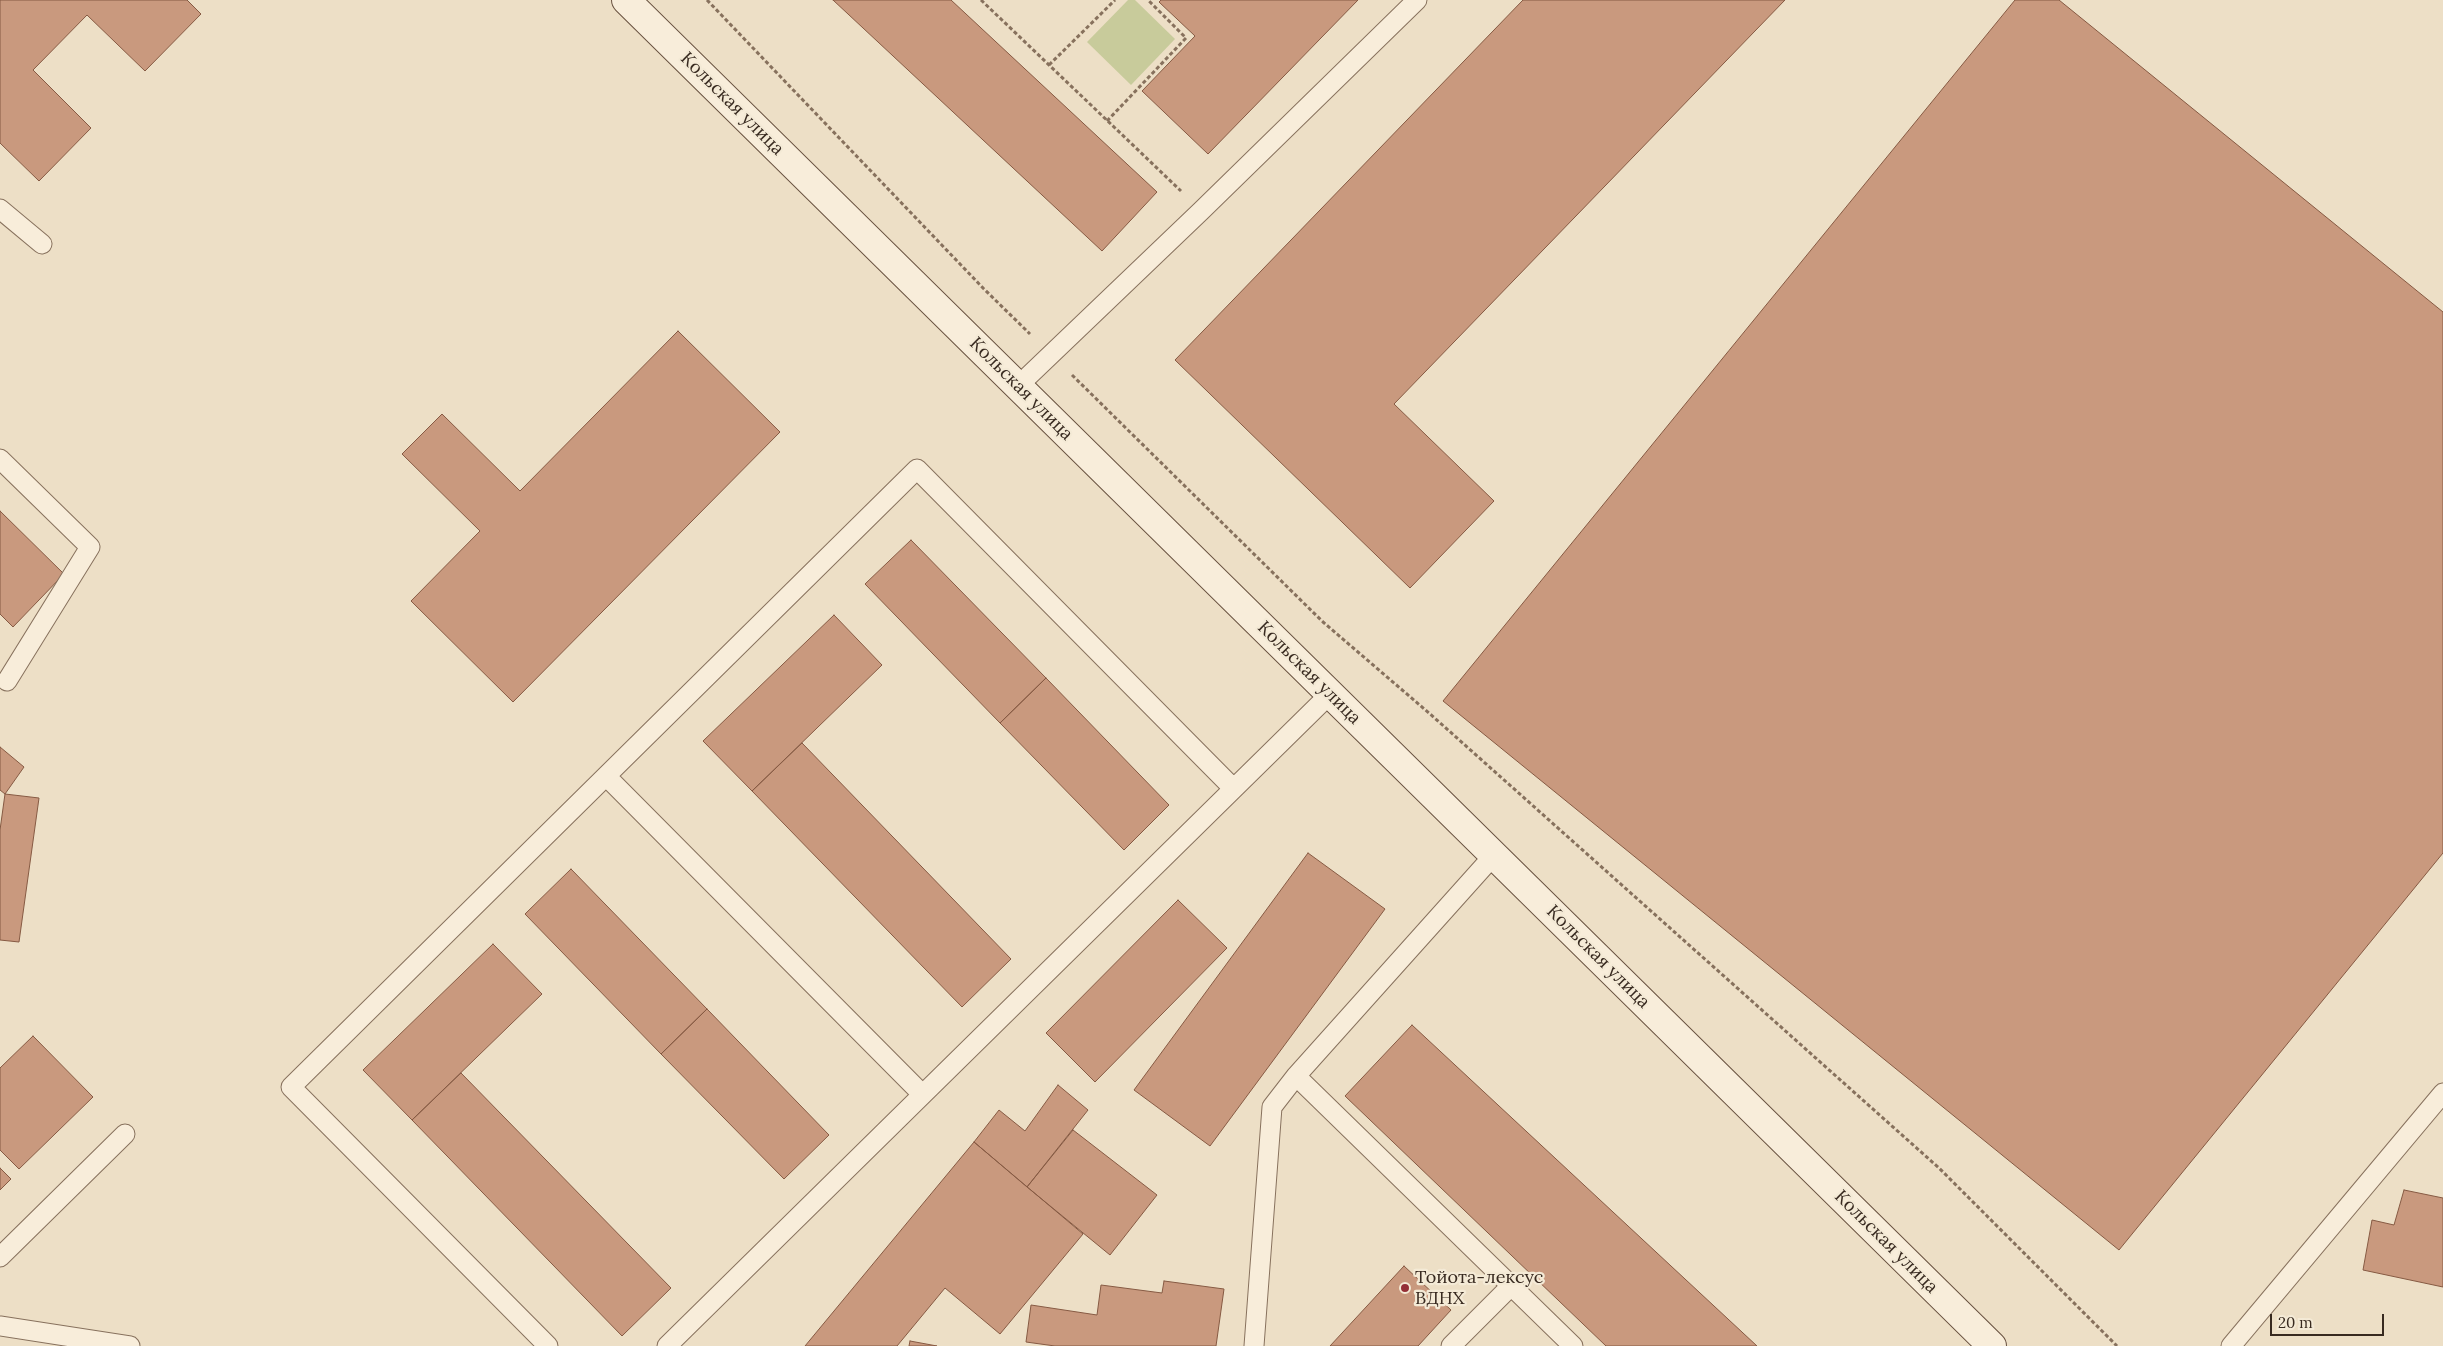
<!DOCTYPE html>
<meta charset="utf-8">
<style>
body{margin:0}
#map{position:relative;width:2443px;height:1346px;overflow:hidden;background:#eddfc6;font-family:Lora,serif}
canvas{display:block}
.scale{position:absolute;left:2270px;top:1314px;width:114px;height:22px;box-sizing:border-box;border:2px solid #382a20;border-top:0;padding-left:6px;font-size:15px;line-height:18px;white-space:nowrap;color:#382a20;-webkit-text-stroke:4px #f4ead6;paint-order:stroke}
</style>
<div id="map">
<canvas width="2443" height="1346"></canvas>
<div class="scale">20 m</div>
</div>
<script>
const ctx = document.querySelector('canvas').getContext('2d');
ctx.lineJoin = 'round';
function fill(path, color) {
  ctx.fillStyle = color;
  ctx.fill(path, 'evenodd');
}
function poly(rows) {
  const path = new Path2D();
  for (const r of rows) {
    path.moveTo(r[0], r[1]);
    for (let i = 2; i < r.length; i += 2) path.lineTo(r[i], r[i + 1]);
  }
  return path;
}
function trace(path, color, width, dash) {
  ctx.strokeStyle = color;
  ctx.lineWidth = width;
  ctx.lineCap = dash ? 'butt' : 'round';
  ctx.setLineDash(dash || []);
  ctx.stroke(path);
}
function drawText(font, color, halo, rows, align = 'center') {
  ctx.font = font + ' Lora,serif';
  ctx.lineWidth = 4.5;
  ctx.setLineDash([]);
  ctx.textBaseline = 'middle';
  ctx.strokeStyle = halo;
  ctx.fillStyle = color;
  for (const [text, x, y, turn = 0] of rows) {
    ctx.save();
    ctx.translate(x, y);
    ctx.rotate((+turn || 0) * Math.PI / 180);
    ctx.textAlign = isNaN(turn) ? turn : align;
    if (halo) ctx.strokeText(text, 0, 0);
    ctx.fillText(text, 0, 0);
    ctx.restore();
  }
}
const green = poly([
 [1128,0,1135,0,1175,39,1131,85,1087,42]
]);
const building = poly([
 [0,0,187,0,201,14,145,71,87,15,33,70,91,128,39,181,0,143,0,0],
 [833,0,951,0,1157,192,1102,251,833,0],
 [1161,0,1358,0,1208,154,1142,91,1195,36,1159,2,1161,0],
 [1523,0,1785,0,1394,404,1494,501,1410,588,1175,360,1523,0],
 [2015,0,2059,0,2443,312,2443,853,2119,1250,1443,701,2015,0],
 [678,331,780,432,513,702,411,601,480,531,402,454,442,414,520,491,678,331],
 [0,511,64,574,13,627,0,614,0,511],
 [911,540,1046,678,1000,723,865,584,911,540],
 [834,615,882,665,752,791,703,741,834,615],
 [1046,678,1169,805,1124,850,1000,723,1046,678],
 [802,743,1011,959,962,1007,752,791,802,743],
 [0,747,24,767,5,794,0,790,0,747],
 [5,794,39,798,19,942,0,940,0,830,5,794],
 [1308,853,1385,909,1210,1146,1134,1090,1308,853],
 [571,869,707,1009,661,1054,525,914,571,869],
 [1178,900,1227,948,1095,1082,1046,1033,1178,900],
 [493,944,542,994,412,1120,363,1070,493,944],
 [707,1009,829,1135,784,1179,661,1054,707,1009],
 [1412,1025,1757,1346,1606,1346,1345,1096,1412,1025],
 [33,1036,93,1097,19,1169,0,1150,0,1068,33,1036],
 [461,1073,671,1288,622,1336,412,1120,461,1073],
 [1058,1085,1088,1110,1027,1187,974,1142,999,1110,1025,1131,1058,1085],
 [1073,1130,1157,1195,1110,1255,1027,1187,1073,1130],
 [974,1142,1083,1234,1000,1334,945,1288,897,1346,805,1346,974,1142],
 [0,1168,11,1179,0,1190,0,1168],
 [2404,1190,2443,1198,2443,1287,2363,1270,2372,1220,2394,1225,2404,1190],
 [1404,1266,1451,1310,1418,1346,1330,1346,1404,1266],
 [1164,1281,1224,1289,1216,1346,1055,1346,1026,1342,1031,1305,1097,1315,1101,1285,1162,1293,1164,1281],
 [910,1341,937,1346,909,1346,910,1341]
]);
const path = poly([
 [707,0,983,288,1030,334],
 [981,0,1181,191],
 [1049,65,1115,0],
 [1107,121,1186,38,1148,0],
 [1072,375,1323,622,1429,713,1939,1168,2117,1346]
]);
const lane = poly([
 [0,209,42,244],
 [1018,386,1201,211,1417,0],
 [0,459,90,547,7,681],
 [606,776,922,1094],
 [1296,1076,1573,1346],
 [0,1257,125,1134],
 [0,1326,130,1346],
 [548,1346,291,1087,917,469,1232,787],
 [667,1346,1330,694],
 [1254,1346,1272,1107,1296,1076,1494,855],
 [1451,1346,1511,1286],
 [2231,1346,2443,1093]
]);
const secondary = poly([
 [626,0,1992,1346]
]);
const markers = [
 [1405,1288,5,"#942f36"]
];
const streetNames = [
 ["Кольская улица",732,104,45],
 ["Кольская улица",1021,389,45],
 ["Кольская улица",1309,673,45],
 ["Кольская улица",1598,957,45],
 ["Кольская улица",1886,1242,45]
];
const poiNames = [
 ["Тойота-лексус",1415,1278],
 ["ВДНХ",1415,1299]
];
fill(green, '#c8cb9b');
fill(building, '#c9997e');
trace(building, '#865a43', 1);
trace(lane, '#87715d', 21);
trace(secondary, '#695240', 30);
trace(path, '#87715d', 3, [4, 2.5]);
trace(lane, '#f8edda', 19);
trace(secondary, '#f8edda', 28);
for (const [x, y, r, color] of markers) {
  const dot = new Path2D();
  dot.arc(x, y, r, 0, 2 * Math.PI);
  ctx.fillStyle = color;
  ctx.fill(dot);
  trace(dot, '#f4ead6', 2);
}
drawText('18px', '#382a20', '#f4ead6', streetNames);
drawText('18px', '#382a20', '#f4ead6', poiNames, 'left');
</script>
